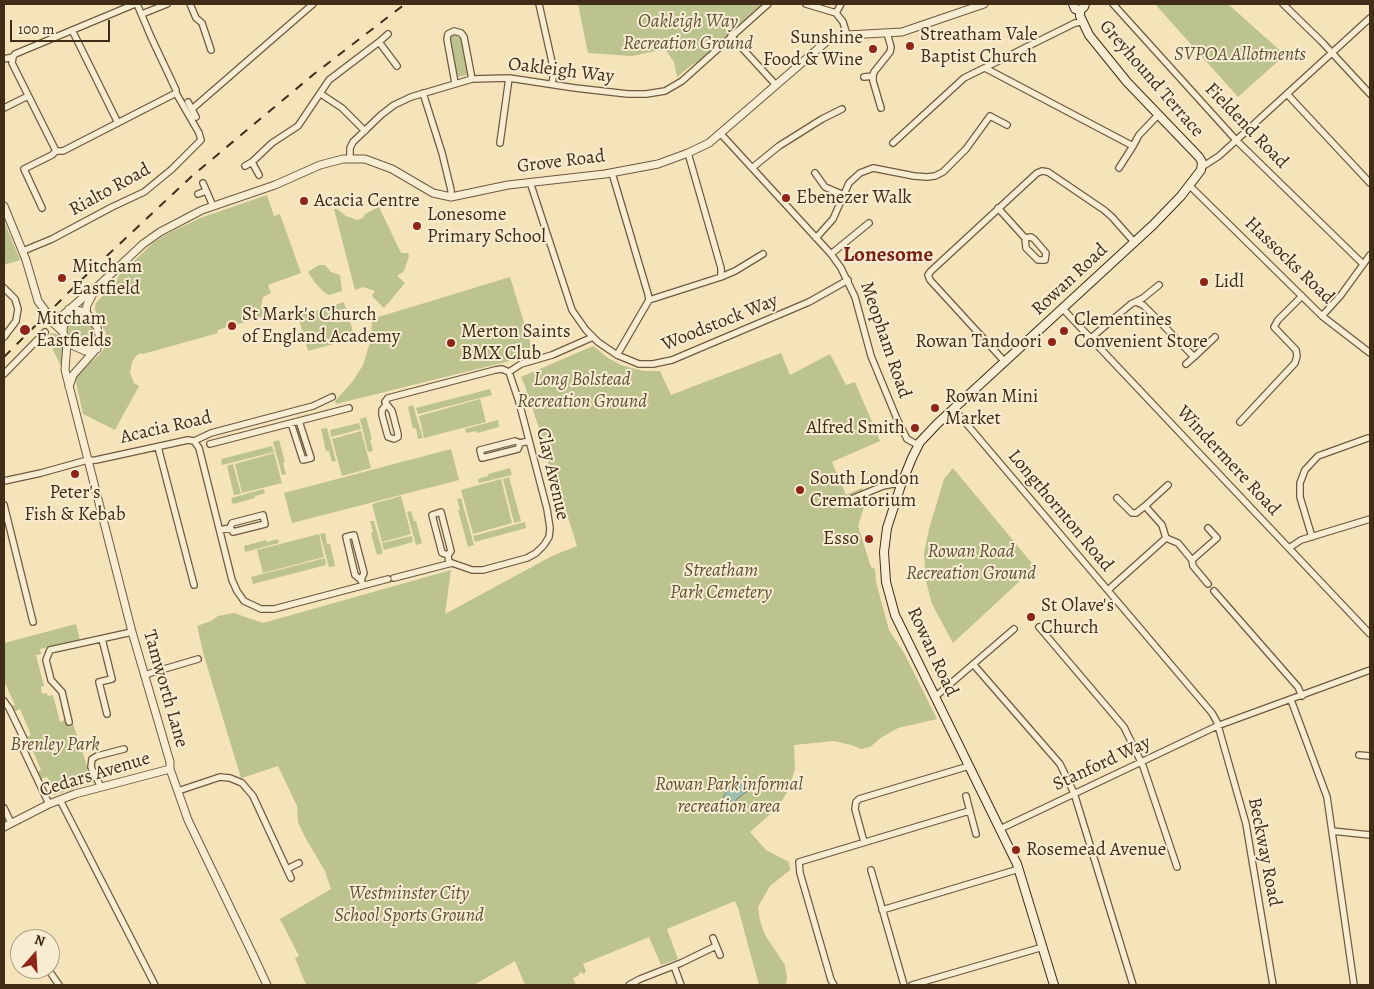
<!DOCTYPE html>
<style>
body{margin:0}
#map{position:relative;width:1374px;height:989px;overflow:hidden;background:#f5e3ba;font-family:Alegreya,serif}
canvas{display:block}
.frame{position:absolute;inset:0;border:5px solid #402c17;pointer-events:none}
.north{position:absolute;left:10px;top:929px;width:50px;height:50px;box-sizing:border-box;background:#f8edd2;border:1px solid #aea087;border-radius:50%;rotate:19deg;font-size:14px;font-weight:700;line-height:20px;text-align:center;color:#402c17}
.north::after{content:'';display:block;margin:auto;width:18px;height:22px;background:#8f2418;clip-path:polygon(50% 0,100% 100%,50% 72%,0 100%)}
.scale{position:absolute;left:10px;top:20px;width:100px;height:22px;box-sizing:border-box;border:2px solid #402c17;border-top:0;padding-left:6px;font-size:15px;line-height:18px;white-space:nowrap;color:#402c17;-webkit-text-stroke:4px #f8edd2;paint-order:stroke}
</style>
<div id="map">
<canvas width="1374" height="989"></canvas>
<div class="frame"></div>
<div class="north">N</div>
<div class="scale">100 m</div>
</div>
<script>
const ctx = document.querySelector('canvas').getContext('2d');
ctx.lineJoin = 'round';
function fill(path, color) {
  ctx.fillStyle = color;
  ctx.fill(path, 'evenodd');
}
function poly(rows) {
  const path = new Path2D();
  for (const r of rows) {
    path.moveTo(r[0], r[1]);
    for (let i = 2; i < r.length; i += 2) path.lineTo(r[i], r[i + 1]);
  }
  return path;
}
function trace(path, color, width, dash) {
  ctx.strokeStyle = color;
  ctx.lineWidth = width;
  ctx.lineCap = dash ? 'butt' : 'round';
  ctx.setLineDash(dash || []);
  ctx.stroke(path);
}
function drawText(font, color, halo, rows, align = 'center') {
  ctx.font = font + ' Alegreya,serif';
  ctx.lineWidth = 4;
  ctx.setLineDash([]);
  ctx.textBaseline = 'middle';
  ctx.strokeStyle = halo;
  ctx.fillStyle = color;
  for (const [text, x, y, turn = 0] of rows) {
    ctx.save();
    ctx.translate(x, y);
    ctx.rotate((+turn || 0) * Math.PI / 180);
    ctx.textAlign = isNaN(turn) ? turn : align;
    if (halo) ctx.strokeText(text, 0, 0);
    ctx.fillText(text, 0, 0);
    ctx.restore();
  }
}
const green = poly([
 [578,4,762,4,697,63,693,64,677,77,674,62,665,49,632,56,588,53],
 [1155,4,1228,4,1285,55,1238,97],
 [456,34,462,36,468,75,456,77,449,40,450,36],
 [267,195,274,216,280,214,301,273,268,285,271,293,263,297,261,306,263,314,260,318,217,330,218,333,143,354,141,353,136,356,132,362,130,373,134,383,139,386,115,430,83,414,75,378,78,373,100,354,106,346,107,336,95,310,95,306,96,303,117,280,119,275,153,243,165,235,200,218],
 [379,207,401,253,408,253,409,256,404,271,397,276,405,283,384,308,372,296,375,291,363,287,355,290,334,209,337,209,346,216,357,220,363,218,365,214],
 [4,221,20,260,4,265],
 [319,265,325,265,331,272,340,275,342,291,329,295,324,292,316,284,308,272],
 [510,277,534,355,336,404,335,401,353,381,363,365,371,339,372,319],
 [344,302,355,338,308,351,298,316],
 [74,313,84,315,96,334,95,343,87,349,71,342,70,339,66,321,69,315],
 [51,333,58,334,62,340,63,347,61,366,53,350,49,335],
 [593,346,608,358,621,365,643,371,660,371,671,395,781,353,790,375,830,354,846,385,855,382,880,441,832,462,846,495,862,488,866,501,858,526,871,567,875,569,876,582,889,630,904,653,937,719,898,728,882,737,870,747,861,749,851,745,834,741,794,745,795,769,788,791,778,807,750,832,766,850,789,862,790,870,770,886,758,907,760,921,765,935,785,965,787,977,786,985,759,985,738,908,735,901,667,929,678,959,661,965,649,937,583,964,586,971,584,974,580,972,578,976,573,978,576,985,525,985,515,961,474,985,306,985,295,958,299,956,280,919,331,889,325,871,306,839,298,822,297,806,278,766,242,778,241,778,204,656,197,626,211,621,218,616,234,613,263,623,451,570,445,614,552,556,577,546,565,508,553,486,545,446,525,386,521,377],
 [490,389,492,395,418,414,416,408],
 [480,399,486,422,424,438,419,416],
 [413,405,423,438,418,439,416,428,413,429,408,407],
 [366,417,372,439,370,440,373,451,368,452,360,419],
 [498,420,499,427,477,433,476,431,466,433,465,429],
 [359,423,361,429,331,437,330,430],
 [327,428,336,461,332,462,329,451,326,451,321,429],
 [361,431,371,468,342,476,332,439],
 [279,440,285,462,283,463,286,474,282,475,273,442],
 [272,446,274,452,222,465,221,459],
 [451,449,459,480,292,523,284,493],
 [274,453,282,483,242,493,235,464],
 [233,464,241,494,234,495,227,466],
 [510,468,512,475,479,483,478,479,488,476,488,474],
 [953,468,1035,567,953,643,932,604,926,581,924,553,929,529,944,479],
 [509,477,521,521,514,523,503,479],
 [501,479,512,523,473,534,461,490],
 [264,489,265,493,255,496,255,498,233,504,231,498],
 [401,496,411,534,382,542,372,504],
 [461,498,474,545,468,547,458,510,460,510,457,499],
 [411,511,414,521,416,521,422,543,416,545,407,512],
 [370,521,374,521,383,553,377,555,371,533,373,532],
 [525,522,526,528,475,542,473,536],
 [325,533,327,544,330,544,335,566,329,567,320,534],
 [319,534,324,557,263,573,257,550],
 [412,536,413,542,384,550,382,543],
 [278,539,279,543,245,552,244,546,266,540,267,542],
 [325,558,326,565,253,584,251,577],
 [76,624,80,640,40,649,41,654,36,655,44,686,41,687,42,694,47,693,48,696,53,695,60,722,65,720,66,723,72,721,89,772,95,782,54,795,47,777,41,779,37,772,41,770,27,737,31,735,20,709,15,711,12,706,15,705,4,681,4,643]
]);
const water = poly([
 [747,780,752,781,751,787,749,790,737,799,732,806,727,804,723,797,730,787,747,780]
]);
const minor = poly([
 [190,4,196,18,202,23,211,50],
 [539,4,554,71,552,84],
 [806,4,836,13,843,22,847,35],
 [1113,4,1236,140,1363,264],
 [1283,4,1322,42,1370,94],
 [836,13,841,4],
 [142,14,167,4],
 [72,30,118,123],
 [731,36,776,85],
 [379,42,388,34],
 [13,57,12,63,56,151],
 [4,59,13,57,15,54,135,4],
 [985,68,1133,146,1139,135,1158,115],
 [864,77,873,76],
 [455,83,447,39,448,34,454,31,461,33,464,37,472,79],
 [423,93,442,153,451,190,451,197],
 [321,94,342,108,365,131],
 [1287,94,1370,183],
 [188,102,196,117],
 [4,108,28,96],
 [881,108,873,81,873,76,874,72,890,52,891,47,887,33],
 [192,109,313,4],
 [721,134,831,254,841,268,855,297,871,356,897,419,907,439,918,445],
 [500,143,509,78],
 [893,143,964,78,1075,23,1082,22],
 [350,158,350,148,353,142,381,115,394,105,411,97,472,79,509,78,575,88,628,94,646,94,665,91,682,81,768,4],
 [252,162,259,175],
 [245,166,252,162,272,143,298,126,329,80,379,42,397,66],
 [1202,167,1219,156,1370,18],
 [752,168,779,146,822,119,842,109],
 [1119,168,1133,146],
 [612,173,648,294,649,300,617,355],
 [815,173,825,187,844,195],
 [530,182,572,310,586,330,598,342,617,355,639,364,653,364,672,360,809,302,848,280],
 [203,183,213,206],
 [1190,186,1322,316,1370,353],
 [198,194,206,191],
 [42,208,24,169,52,155,56,151,63,151,176,93],
 [998,208,1025,238,1026,248,1038,260,1045,260,1046,253,1034,239,1031,237,1025,238],
 [816,238,833,219,849,183,860,173,873,168,914,176,927,177,935,176,943,172,966,149,990,116,1007,125],
 [23,251,52,239,112,207,144,192,172,169,201,140,199,133,176,93,176,90,151,37,137,4],
 [831,254,869,223],
 [721,277,735,271,763,254],
 [4,288,15,299,18,309,16,321,4,337],
 [649,300,721,277,721,268,688,153],
 [1136,302,1143,305,1163,325,1194,357,1215,337],
 [1063,309,1370,634],
 [1322,316,1341,295,1370,255],
 [1091,338,1131,304,1143,298,1159,285],
 [1005,362,930,280,928,275,931,271,1037,173,1042,171,1048,172,1104,210,1112,217,1135,243],
 [1186,364,1194,357],
 [4,374,45,332],
 [386,405,382,410,382,415,388,437,394,439,398,437,398,434,392,411,385,402,388,398,495,370,502,369,509,372],
 [954,409,1212,713,1217,722,1246,824,1273,985],
 [1240,422,1295,363,1297,356,1296,350,1274,327,1278,320,1302,296],
 [291,423,303,460,311,458,299,421],
 [194,441,199,448,232,580,237,591,244,601,261,609,274,609,388,579],
 [520,443,518,449,482,458,480,450,515,441,520,443,529,441],
 [210,444,349,408],
 [158,447,194,585],
 [4,481,41,473,84,461,96,460,188,440,194,441,211,433,313,406,332,397],
 [1117,498,1132,513,1136,513,1145,506],
 [849,500,883,486,893,484,901,485],
 [4,505,33,622],
 [220,530,230,528,233,532,265,524,263,515,232,523,230,528],
 [1312,537,1300,497,1300,483,1305,470,1318,456,1368,438],
 [1166,538,1162,525,1145,506,1168,485],
 [1289,548,1301,540,1370,519],
 [448,555,442,553,432,515,441,512,451,551,448,555,449,563],
 [1192,560,1217,538,1208,528],
 [394,578,452,563,472,570,483,570,527,558,536,553,544,545,549,537,550,528,547,509,519,402,509,372,521,364,552,355,593,337],
 [361,580,355,575,346,537,354,535,364,573,361,580,363,585],
 [1108,590,1166,538,1178,543,1192,560,1193,566,1208,584],
 [1214,591,1298,687,1302,696],
 [1039,627,1124,727,1143,766,1177,867],
 [102,639,112,679,99,682,107,714],
 [973,664,1060,764,1074,793,1133,985],
 [144,675,198,659],
 [935,697,1014,629],
 [1291,700,1327,797,1354,985],
 [4,701,9,708,24,739,24,751,49,804],
 [69,722,62,692,51,680,46,660,50,650,132,632],
 [1359,755,1370,756],
 [101,787,91,767,92,759,97,756,124,749],
 [178,791,220,777,230,778,242,783,253,796,291,878],
 [966,796,976,834],
 [60,800,155,985],
 [4,808,11,823],
 [1000,829,1217,726,1370,670],
 [1332,831,1370,835],
 [864,842,855,809,856,802,859,799,969,766],
 [287,869,299,863],
 [871,870,904,985],
 [882,910,1019,869],
 [713,938,720,955],
 [674,966,681,985],
 [48,969,59,985],
 [629,985,640,979,681,963,716,946],
 [834,985,831,980,800,873,799,862,969,811],
 [912,985,1043,947]
]);
const tertiary = poly([
 [4,206,26,260,38,301,50,317,62,316,93,289],
 [86,312,87,305,96,288,143,244,160,232,202,210,275,185,320,165,343,159,365,159,392,169,433,193,451,197,508,185,605,174,658,164,688,153,709,143,827,41,847,35,902,32,984,4],
 [62,316,64,319,63,332,67,343,65,370,132,632,170,762,170,769,188,820,254,957,267,985],
 [50,317,51,321,63,332],
 [67,343,85,351,97,349],
 [69,387,73,375,97,348,100,339,97,327,86,312,69,309],
 [4,827,49,804,75,794,170,769]
]);
const secondary = poly([
 [1073,4,1075,9,1080,10],
 [1054,985,1017,864,895,615,886,582,884,552,887,528,901,485,912,458,920,442,937,424,1153,225,1181,196,1201,170,1202,162,1199,157,1127,82,1089,35,1080,16,1080,10,1084,7,1085,4]
]);
const rail = poly([
 [4,357,79,282,192,176,314,74,405,4]
]);
const markers = [
 [910,46,5,"#8f2418"],
 [873,49,5,"#8f2418"],
 [786,198,5,"#8f2418"],
 [304,201,5,"#8f2418"],
 [417,226,5,"#8f2418"],
 [62,278,5,"#8f2418"],
 [1204,282,5,"#8f2418"],
 [232,326,5,"#8f2418"],
 [25,330,6,"#8f2418"],
 [1064,331,5,"#8f2418"],
 [1052,342,5,"#8f2418"],
 [451,343,5,"#8f2418"],
 [935,408,5,"#8f2418"],
 [915,428,5,"#8f2418"],
 [75,474,5,"#8f2418"],
 [800,490,5,"#8f2418"],
 [869,539,5,"#8f2418"],
 [1031,617,5,"#8f2418"],
 [1016,850,5,"#8f2418"]
];
const parkNames = [
 ["Oakleigh Way",688,22],
 ["Recreation Ground",688,44],
 ["SVPOA Allotments",1240,55],
 ["Long Bolstead",582,380],
 ["Recreation Ground",582,402],
 ["Rowan Road",971,552],
 ["Recreation Ground",971,574],
 ["Streatham",721,571],
 ["Park Cemetery",721,593],
 ["Brenley Park",55,745],
 ["Rowan Park informal",729,785],
 ["recreation area",729,807],
 ["Westminster City",409,894],
 ["School Sports Ground",409,916]
];
const poiNames = [
 ["Streatham Vale",920,35],
 ["Baptist Church",920,57],
 ["Sunshine",863,38,"right"],
 ["Food & Wine",863,60,"right"],
 ["Ebenezer Walk",796,198],
 ["Acacia Centre",314,201],
 ["Lonesome",427,215],
 ["Primary School",427,237],
 ["Mitcham",72,267],
 ["Eastfield",72,289],
 ["Lidl",1214,282],
 ["St Mark's Church",242,315],
 ["of England Academy",242,337],
 ["Mitcham",36,319],
 ["Eastfields",36,341],
 ["Clementines",1074,320],
 ["Convenient Store",1074,342],
 ["Merton Saints",461,332],
 ["BMX Club",461,354],
 ["Rowan Tandoori",1042,342,"right"],
 ["Rowan Mini",945,397],
 ["Market",945,419],
 ["Alfred Smith",905,428,"right"],
 ["South London",810,479],
 ["Crematorium",810,501],
 ["Peter's",75,493,"center"],
 ["Fish & Kebab",75,515,"center"],
 ["Esso",859,539,"right"],
 ["St Olave's",1041,606],
 ["Church",1041,628],
 ["Rosemead Avenue",1026,850]
];
const streetNames = [
 ["Oakleigh Way",561,71,7],
 ["Greyhound Terrace",1151,79,49],
 ["Fieldend Road",1246,126,46],
 ["Grove Road",561,162,-7],
 ["Rialto Road",110,190,-29],
 ["Hassocks Road",1289,261,44],
 ["Rowan Road",1070,280,-43],
 ["Woodstock Way",720,323,-22],
 ["Meopham Road",885,340,71],
 ["Acacia Road",166,428,-13],
 ["Windermere Road",1228,461,47],
 ["Clay Avenue",552,474,77],
 ["Longthornton Road",1060,511,50],
 ["Rowan Road",932,652,65],
 ["Tamworth Lane",165,689,74],
 ["Stanford Way",1102,764,-25],
 ["Cedars Avenue",95,775,-17],
 ["Beckway Road",1264,852,79]
];
const quarterNames = [
 ["Lonesome",888,256]
];
fill(green, '#bcc38f');
fill(water, '#9cbeb1');
trace(water, '#778473', 1);
trace(minor, '#6d5a40', 8);
trace(tertiary, '#6d5a40', 9);
trace(secondary, '#402c17', 10);
trace(minor, '#f8edd2', 5.5);
trace(tertiary, '#f8edd2', 7);
trace(secondary, '#f8edd2', 8);
trace(rail, '#402c17', 2, [9, 9]);
for (const [x, y, r, color] of markers) {
  const dot = new Path2D();
  dot.arc(x, y, r, 0, 2 * Math.PI);
  ctx.fillStyle = color;
  ctx.fill(dot);
  trace(dot, '#f8edd2', 2);
}
drawText('italic 19px', '#5f5235', '#f8edd2', parkNames);
drawText('19px', '#402c17', '#f8edd2', poiNames, 'left');
drawText('19px', '#402c17', '#f8edd2', streetNames);
drawText('bold 21px', '#7a1f14', '#f8edd2', quarterNames);
</script>
